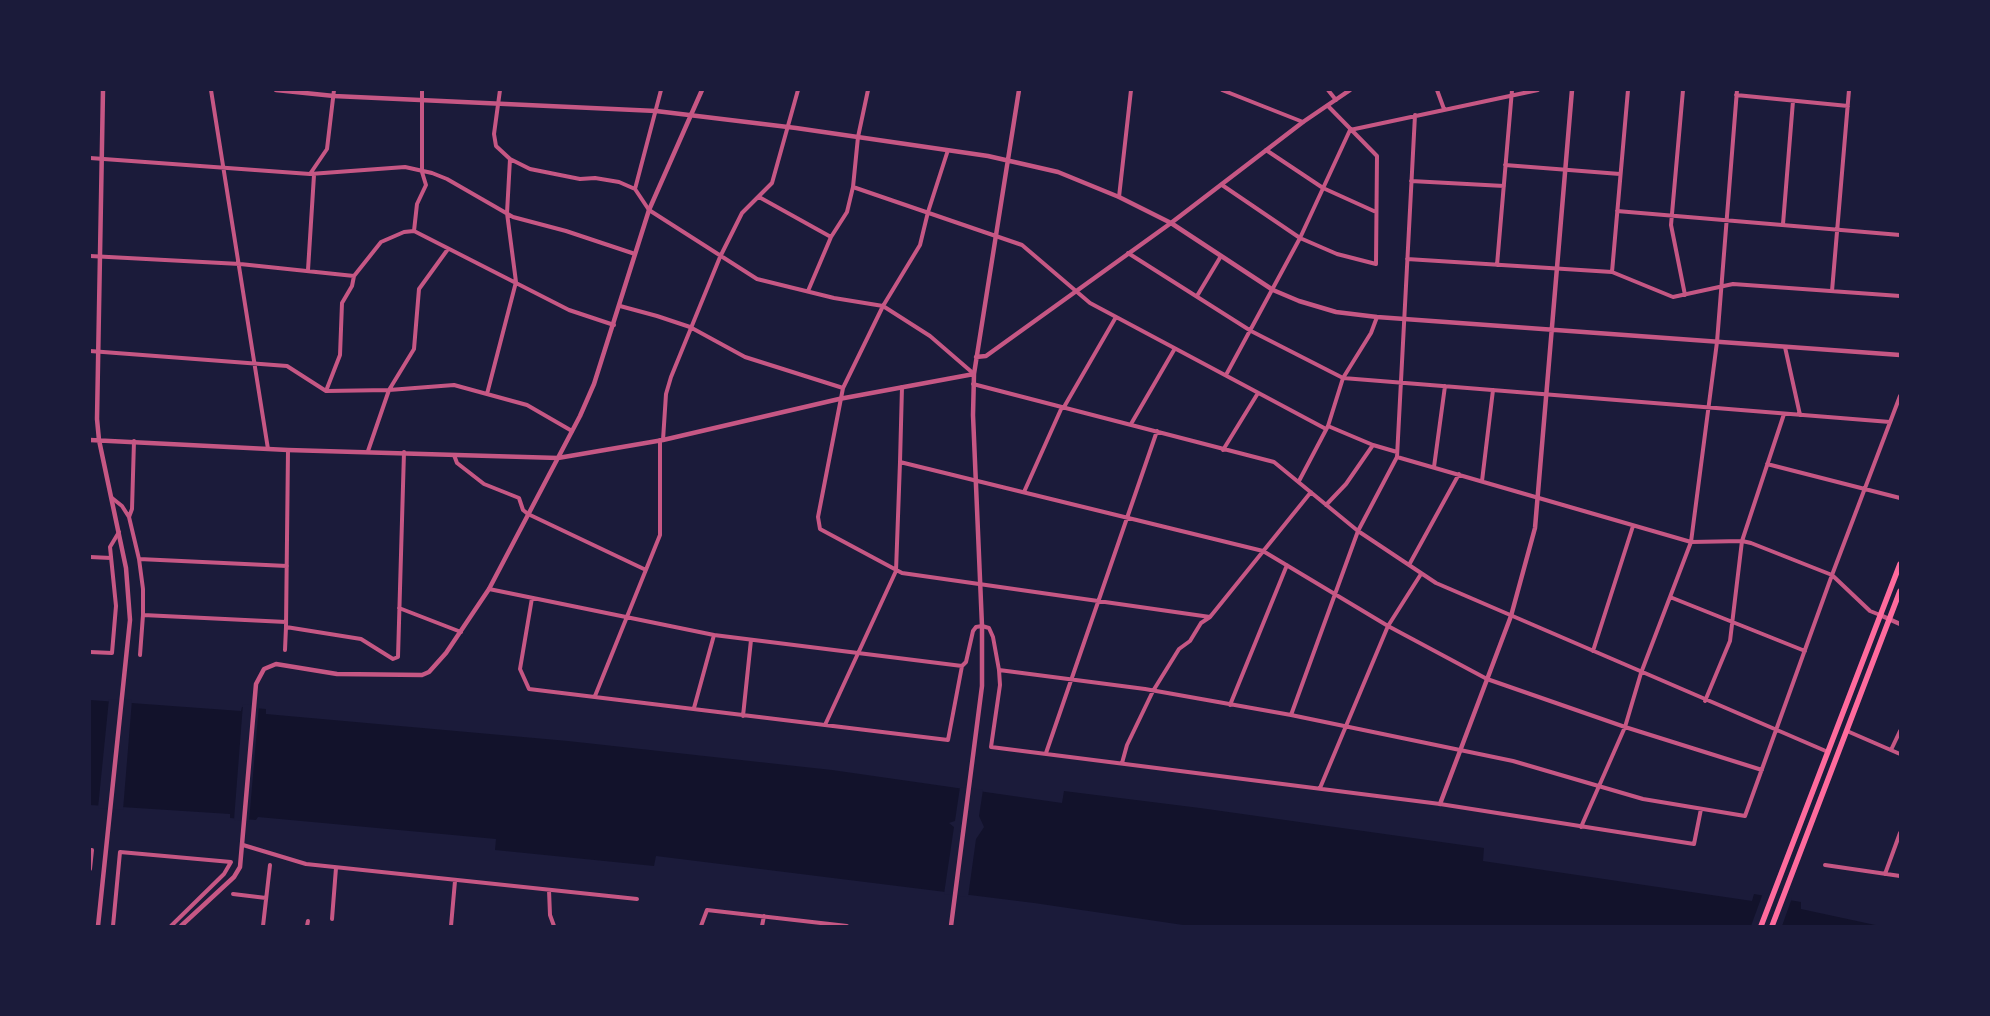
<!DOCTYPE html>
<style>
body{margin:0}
#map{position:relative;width:1990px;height:1016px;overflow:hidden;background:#1b1b3a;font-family:"Fira Sans",sans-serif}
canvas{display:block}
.frame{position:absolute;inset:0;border:91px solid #1b1b3a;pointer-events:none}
</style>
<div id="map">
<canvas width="1990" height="1016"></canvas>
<div class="frame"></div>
</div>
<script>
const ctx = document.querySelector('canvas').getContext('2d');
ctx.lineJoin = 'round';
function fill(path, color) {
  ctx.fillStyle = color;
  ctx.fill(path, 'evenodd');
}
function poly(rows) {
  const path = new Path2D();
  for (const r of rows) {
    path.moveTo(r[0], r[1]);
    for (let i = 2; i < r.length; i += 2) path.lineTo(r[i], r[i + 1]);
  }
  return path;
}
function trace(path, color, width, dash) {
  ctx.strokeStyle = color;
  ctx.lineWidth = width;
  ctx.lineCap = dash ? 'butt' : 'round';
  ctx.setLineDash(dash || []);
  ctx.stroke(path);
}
const water = poly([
 [90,700,241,711,242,707,266,709,266,714,568,741,832,770,1062,803,1064,791,1200,808,1484,848,1483,861,1752,901,1754,894,1801,902,1801,909,1880,926,1190,926,1034,903,656,856,654,866,495,850,496,839,258,817,256,820,230,818,230,814,90,805]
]);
const pier = poly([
 [109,699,132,700,123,810,98,808],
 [243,704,259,705,249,822,234,820],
 [960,787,983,790,979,816,984,827,976,839,968,897,944,894,954,827,949,823,955,821],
 [1763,893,1792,898,1782,926,1751,926]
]);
const minor = poly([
 [211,90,268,449],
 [1222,90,1303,122],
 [1328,90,1336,100],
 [1437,90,1444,109],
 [1683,90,1671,225,1685,295],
 [1736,95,1848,106],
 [1350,130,1538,90],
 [948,150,928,212,920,245,883,306,843,388,818,517,820,529,902,573,1210,617],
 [1266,150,1323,188,1376,212],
 [90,158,310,174,405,167,432,173,447,179,513,217,566,231,635,254],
 [510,159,530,169,580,179,595,178,619,182,635,189,649,210,757,279,834,298,883,306,930,336,974,374],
 [1505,165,1620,174],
 [310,174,327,149,334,90],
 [1411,181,1504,186],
 [1222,185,1300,238,1350,130],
 [853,187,1022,245,1090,303,1326,429],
 [635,189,661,90],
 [759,197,831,237],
 [1119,197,1131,90],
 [1617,211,1900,235],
 [1783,224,1793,101],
 [414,231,417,204,426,185,422,172,422,90],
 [1128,253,1251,331,1343,378,1890,422],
 [90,256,240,264,354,276,381,242,404,232,414,231,569,310,614,325],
 [1407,259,1612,272,1673,297,1733,284,1900,296],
 [1497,265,1512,90],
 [308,270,314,175],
 [1612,272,1628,90],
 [808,291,831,237,847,212,853,187,858,137,868,90],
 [1832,291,1849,90],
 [1197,296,1221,256],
 [620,306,657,316,690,327,745,357,843,388],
 [1785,347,1800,415],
 [90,351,287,366,326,391,389,390,454,385,527,405,572,431],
 [1226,375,1300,238,1337,254,1376,264,1377,156,1328,106],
 [973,384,1274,462,1358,531,1436,583,1828,752],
 [902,387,900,462,1263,551,1388,626,1487,679,1625,727,1762,770],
 [326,391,340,355,342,303,352,286,354,276],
 [487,394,516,282,507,213,510,159,496,146,494,134,500,90],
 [1064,407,1116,317],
 [1131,424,1174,350],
 [1328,426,1373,445,1397,452],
 [663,440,666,394,671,377,720,257,742,213,772,183,798,90],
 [288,450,286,627,361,639,393,659,398,657,404,452],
 [1223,450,1258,393],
 [368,451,389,390,414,349,419,289,448,249],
 [454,455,457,463,484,484,519,498,523,510,528,514,646,570],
 [1397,457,1691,542,1742,541,1751,543,1832,575,1870,611,1880,615],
 [1767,464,1900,498],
 [1434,467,1445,386],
 [1299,481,1328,426,1343,378,1371,333,1377,317],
 [1482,481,1493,390],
 [1024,492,1062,407],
 [112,498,122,506,129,517,139,559,143,589,143,615,140,655],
 [1326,505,1346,484,1373,445],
 [129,517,132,509,134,441],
 [90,557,111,558],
 [139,559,287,566],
 [1409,565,1459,474],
 [489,589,714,635,962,666,966,662,973,631,976,627,982,626,989,628,993,637,999,670,1145,689,1291,715,1513,761,1643,799,1745,816,1832,575,1900,396],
 [1670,597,1805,651],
 [532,598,520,669,529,689,948,740,962,666],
 [399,608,461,632],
 [143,615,286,622],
 [285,650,286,627],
 [1593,651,1633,526],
 [90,652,112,653,116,606,110,547,119,532],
 [999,670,1000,685,991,747,1440,804,1694,844,1701,809],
 [595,696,660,535,660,440],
 [1705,701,1730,641,1742,541,1784,414],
 [1230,705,1287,565],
 [694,708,714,635],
 [1291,715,1358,531,1397,457,1415,115],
 [743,716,751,640],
 [825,725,896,571,900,462],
 [1847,731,1900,754],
 [1891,750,1900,731],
 [1046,753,1157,431],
 [1122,763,1127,745,1153,691,1179,649,1190,641,1201,623,1210,617,1311,492],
 [1320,788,1388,626,1421,574],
 [1581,827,1625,727,1641,673,1691,542,1717,342,1737,90],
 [243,845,306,864,637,899],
 [90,850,92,850,90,869],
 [1825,865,1900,876],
 [1885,874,1900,833],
 [549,890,550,915,554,926],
 [233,894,266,898],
 [332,919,336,868],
 [113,926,120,852,231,862,224,874,171,926],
 [263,926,270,865],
 [307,926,308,921],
 [451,926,455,881],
 [701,926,707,910,847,926],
 [762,926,764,916]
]);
const tertiary = poly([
 [276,90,334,96,656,111,796,128,988,156,1058,172,1119,197,1171,223,1273,290,1299,301,1336,312,1377,317,1900,355],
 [976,357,986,356,1171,223,1303,122,1350,90],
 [90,440,288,450,558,458,663,440,839,399,974,374],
 [1880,615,1900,624],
 [1440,804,1511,616,1535,528,1572,90],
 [98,926,130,620,126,568,99,440,97,419,103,90],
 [181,926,234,877,240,867,256,684,264,669,276,664,337,674,422,675,429,672,446,653,489,589,580,416,594,384,649,210,702,90],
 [951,926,982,686,982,626,973,415,974,374,1019,90]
]);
const trunk = poly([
 [1761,926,1900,564],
 [1772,926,1900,591]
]);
fill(water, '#12122b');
fill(pier, '#1b1b3a');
trace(minor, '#c65784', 4);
trace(tertiary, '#c65784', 4.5);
trace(trunk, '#ff6b9d', 5.5);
</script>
